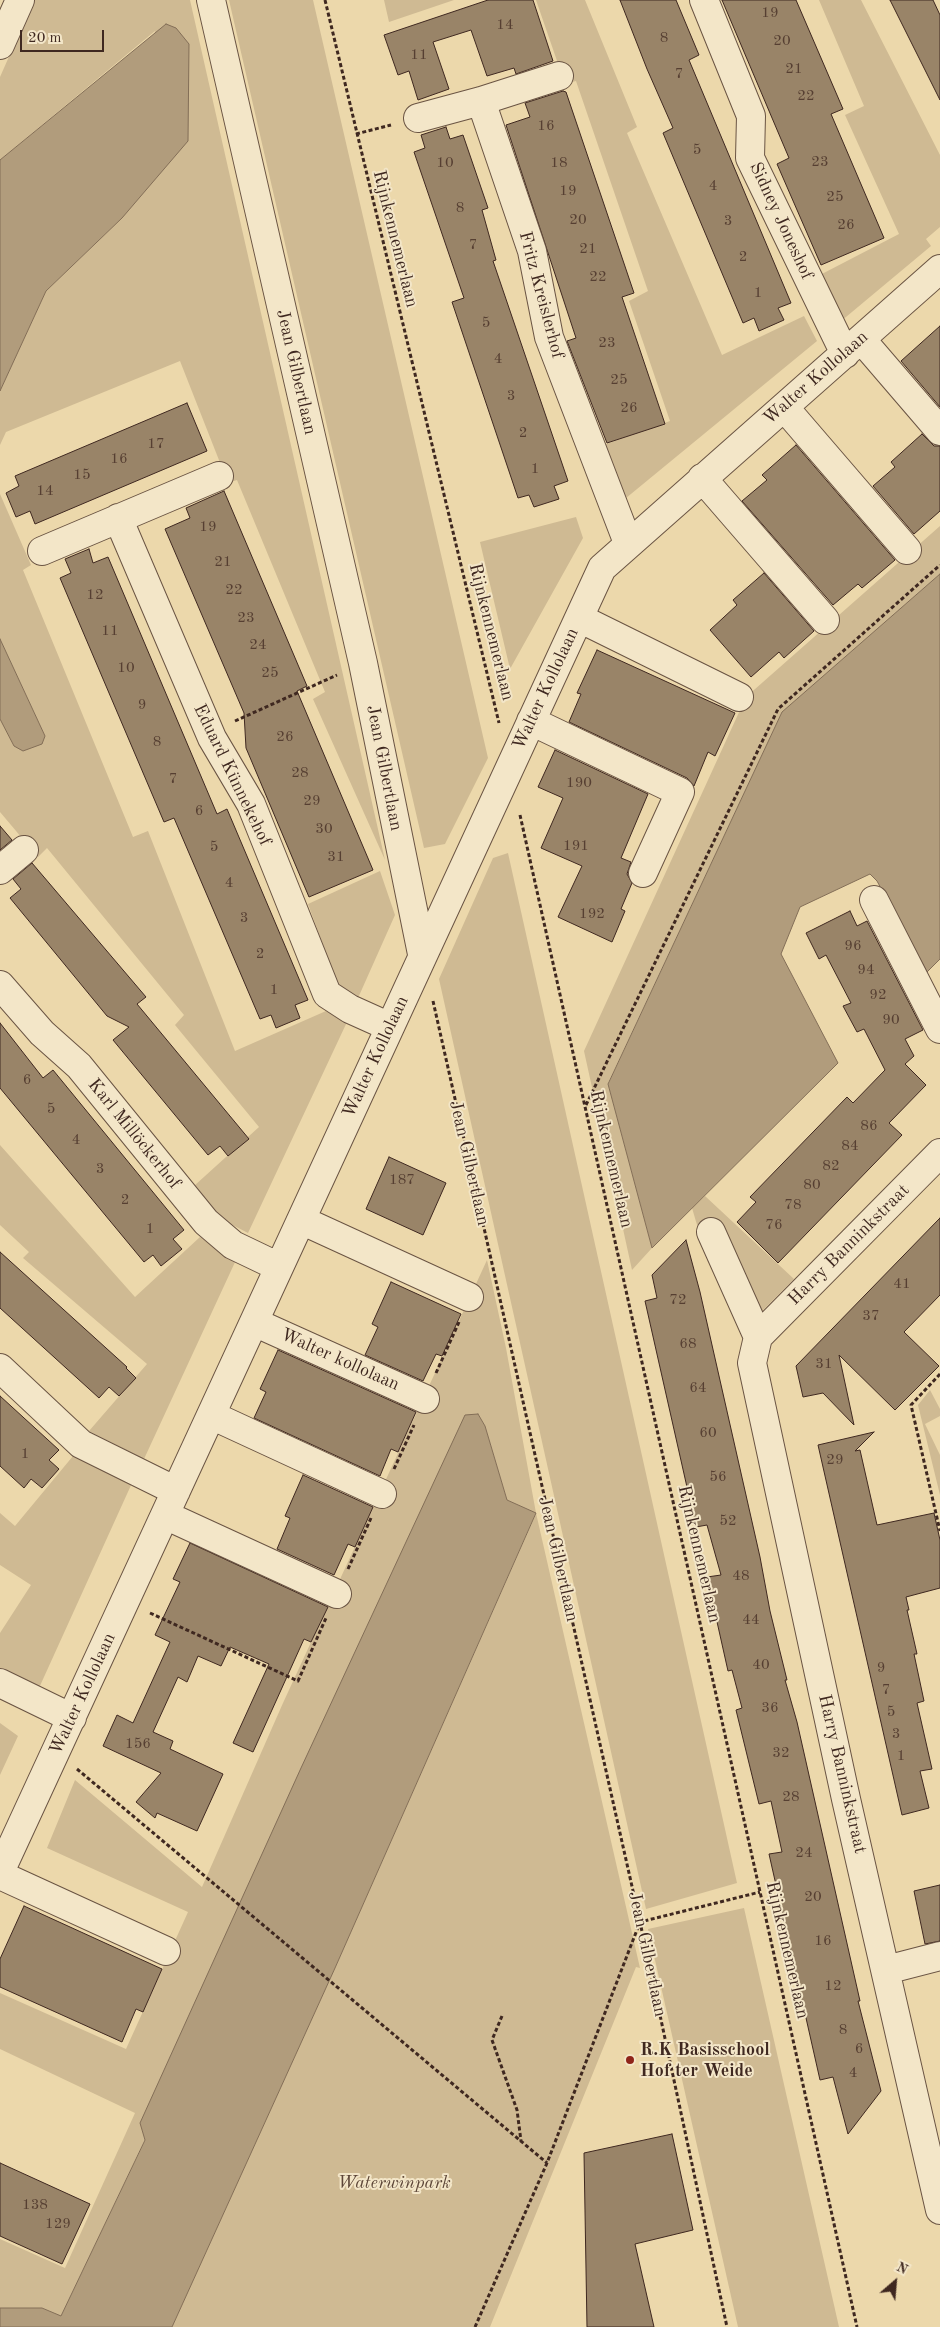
<!DOCTYPE html>
<meta charset="utf-8">
<style>
body{margin:0}
#map{position:relative;width:940px;height:2327px;overflow:hidden;background:#ecd8ab;font-family:"Old Standard TT",serif}
canvas{display:block}
.north{position:absolute;left:870px;top:2257px;width:50px;height:50px;-webkit-text-stroke:4px #f3e6c8;paint-order:stroke;rotate:27deg;font-size:14px;font-weight:700;line-height:20px;text-align:center;color:#3f2820}
.north::after{content:'';display:block;margin:auto;width:18px;height:22px;background:#3f2820;clip-path:polygon(50% 0,100% 100%,50% 72%,0 100%)}
.scale{position:absolute;left:20px;top:30px;width:84px;height:22px;box-sizing:border-box;border:2px solid #3f2820;border-top:0;padding-left:6px;font-size:15px;line-height:18px;white-space:nowrap;color:#3f2820;-webkit-text-stroke:4px #f3e6c8;paint-order:stroke}
</style>
<div id="map">
<canvas width="940" height="2327"></canvas>
<div class="north">N</div>
<div class="scale">20 m</div>
</div>
<script>
const ctx = document.querySelector('canvas').getContext('2d');
ctx.lineJoin = 'round';
function fill(path, color) {
  ctx.fillStyle = color;
  ctx.fill(path, 'evenodd');
}
function poly(rows) {
  const path = new Path2D();
  for (const r of rows) {
    path.moveTo(r[0], r[1]);
    for (let i = 2; i < r.length; i += 2) path.lineTo(r[i], r[i + 1]);
  }
  return path;
}
function trace(path, color, width, dash) {
  ctx.strokeStyle = color;
  ctx.lineWidth = width;
  ctx.lineCap = dash ? 'butt' : 'round';
  ctx.setLineDash(dash || []);
  ctx.stroke(path);
}
function drawText(font, color, halo, rows, align = 'center') {
  ctx.font = font + ' "Old Standard TT",serif';
  ctx.lineWidth = 4;
  ctx.setLineDash([]);
  ctx.textBaseline = 'middle';
  ctx.strokeStyle = halo;
  ctx.fillStyle = color;
  for (const [text, x, y, turn = 0] of rows) {
    ctx.save();
    ctx.translate(x, y);
    ctx.rotate((+turn || 0) * Math.PI / 180);
    ctx.textAlign = isNaN(turn) ? turn : align;
    if (halo) ctx.strokeText(text, 0, 0);
    ctx.fillText(text, 0, 0);
    ctx.restore();
  }
}
const green = poly([
 [34,0,190,0,385,860,313,699,325,692,237,480,228,483,180,361,6,432,0,445,0,391,46,291,122,218,155,31,0,160,0,77],
 [229,0,313,0,488,758,445,844,424,848],
 [384,0,454,0,389,22],
 [536,0,585,0,637,127,627,133,722,355,804,316,817,341,620,503,598,447,670,421,629,301,648,291,576,81,565,84],
 [819,0,861,0,940,155,940,227,926,239,931,246,840,322,818,276,899,234,845,115,864,106],
 [0,494,31,565,23,570,133,837,148,831,235,1051,326,1011,347,1022,248,1233,223,1220,194,1186,259,1127,175,1025,184,1015,47,848,38,857,0,812,0,719,14,746,45,736,0,639],
 [576,517,583,538,510,669,480,542],
 [940,526,940,574,782,712,608,1083,652,1248,632,1270,584,1051,746,697],
 [508,853,737,1883,646,1909,439,979,493,858],
 [380,871,395,915,358,998,338,986,308,904],
 [0,1145,135,1297,200,1237,220,1252,236,1260,144,1459,89,1431,147,1364,23,1258,29,1252,0,1225],
 [705,1196,794,1279,757,1316,729,1257,708,1262,692,1208],
 [487,1260,506,1348,536,1513,640,1968,636,1967,490,2327,172,2327,335,1968,536,1514,507,1500,485,1426,478,1414,145,2139,61,2317,42,2308,0,2308,0,2239,65,2268,135,2113,0,2049,0,1993,126,2049,188,1912,47,1848,75,1780,202,1887,283,1703],
 [930,1390,940,1409,940,1416,925,1424,940,1455,940,1495,918,1405],
 [73,1456,132,1483,39,1688,0,1670,0,1633,31,1585,0,1565,0,1513,15,1526],
 [0,1723,18,1736,0,1775],
 [744,1908,839,2327,738,2327,648,1929]
]);
const water = poly([
 [166,24,176,28,189,44,188,141,122,218,46,291,0,391,0,160,166,24],
 [940,574,940,959,927,972,877,881,870,874,800,907,781,954,838,1063,652,1248,608,1084,782,712,940,574],
 [0,639,45,736,42,744,23,751,14,746,0,719,0,639],
 [478,1414,485,1426,507,1500,536,1513,335,1968,172,2327,0,2327,0,2308,42,2308,61,2316,145,2140,140,2123,301,1768,465,1415,478,1414]
]);
const building = poly([
 [488,0,533,0,553,61,516,74,514,68,487,76,471,30,433,42,449,89,418,100,409,71,398,75,384,35,488,0],
 [620,0,676,0,699,55,689,60,791,303,778,308,784,320,759,331,754,318,743,323,663,133,673,128,647,69,620,0],
 [722,0,796,0,843,109,831,114,884,238,821,265,777,164,789,158,722,0],
 [890,0,933,0,940,15,940,100,890,0],
 [563,91,566,92,634,293,622,297,665,424,607,443,567,341,576,338,506,125,530,117,525,103,563,91],
 [446,127,450,139,463,135,488,208,482,210,496,260,493,261,568,481,554,486,559,499,534,507,529,495,518,498,452,302,464,298,414,152,425,148,421,135,446,127],
 [940,326,940,407,901,361,940,326],
 [187,403,207,451,35,524,30,511,16,517,6,493,19,486,15,476,187,403],
 [922,434,934,446,940,446,940,511,914,534,873,486,895,467,891,462,922,434],
 [796,445,895,560,862,588,858,584,833,605,742,501,767,480,762,475,796,445],
 [224,491,307,686,297,691,373,870,309,897,246,748,244,713,165,529,190,518,186,508,224,491],
 [89,549,93,563,108,557,217,814,227,809,308,1000,295,1005,300,1018,276,1028,271,1015,260,1019,174,818,164,822,60,578,71,573,65,559,89,549],
 [764,573,814,631,784,658,779,652,751,677,710,630,737,605,733,600,764,573],
 [597,650,735,713,715,756,708,752,694,786,687,778,569,722,581,694,577,693,597,650],
 [555,750,648,794,621,858,631,862,627,874,632,883,621,909,625,911,612,942,558,917,582,866,541,848,563,798,538,787,555,750],
 [0,826,12,840,0,850,0,826],
 [32,863,146,997,137,1004,249,1139,228,1156,220,1146,208,1155,113,1040,129,1027,107,1016,10,898,21,889,13,879,32,863],
 [850,911,857,926,867,921,923,1030,905,1039,914,1056,905,1064,926,1085,889,1123,902,1135,778,1263,737,1222,756,1202,750,1197,847,1097,853,1103,885,1070,864,1029,857,1032,843,1006,851,1003,826,955,819,959,806,933,850,911],
 [0,1023,43,1078,53,1070,184,1230,173,1239,182,1249,161,1266,153,1255,144,1262,0,1088,0,1023],
 [389,1157,446,1183,423,1235,366,1209,389,1157],
 [940,1218,940,1295,904,1332,939,1366,895,1410,839,1355,854,1425,823,1393,803,1397,796,1366,940,1218],
 [686,1240,700,1292,760,1557,770,1611,787,1680,785,1680,797,1722,860,2001,858,2001,881,2091,848,2134,833,2077,820,2080,769,1854,782,1852,771,1801,759,1804,736,1710,742,1708,732,1670,728,1671,707,1577,721,1575,707,1525,696,1527,645,1301,657,1298,652,1275,686,1240],
 [0,1252,127,1367,126,1368,136,1378,119,1396,109,1387,99,1398,0,1308,0,1252],
 [391,1282,461,1314,442,1356,436,1354,423,1381,365,1355,378,1327,372,1324,391,1282],
 [278,1350,416,1412,398,1452,391,1449,380,1476,254,1418,266,1392,260,1389,278,1350],
 [0,1396,59,1450,49,1460,59,1469,42,1488,31,1479,24,1488,0,1466,0,1396],
 [874,1432,855,1451,860,1450,877,1525,934,1513,940,1540,940,1588,906,1597,909,1610,907,1610,917,1654,914,1654,924,1701,917,1703,932,1769,920,1771,929,1808,902,1815,818,1445,874,1432],
 [303,1475,373,1507,355,1547,348,1544,334,1575,277,1549,290,1518,285,1516,303,1475],
 [190,1543,328,1607,311,1642,304,1639,253,1752,233,1743,269,1664,230,1647,221,1666,198,1656,187,1682,178,1677,153,1732,173,1741,170,1749,223,1774,197,1831,157,1813,155,1818,136,1802,161,1773,103,1746,117,1715,133,1723,170,1642,155,1635,180,1582,173,1579,190,1543],
 [940,1885,940,1941,925,1944,914,1891,940,1885],
 [24,1906,162,1969,143,2012,136,2009,122,2042,0,1987,0,1959,24,1906],
 [672,2134,693,2230,635,2244,654,2327,587,2327,584,2153,672,2134],
 [0,2163,90,2204,62,2264,0,2236,0,2163]
]);
const path = poly([
 [325,0,499,723],
 [356,134,391,125],
 [235,721,337,675],
 [520,815,857,2327],
 [433,1001,640,1922,727,2327],
 [586,1105,778,709,940,565],
 [436,1373,459,1322],
 [940,1374,911,1405,940,1531],
 [394,1469,414,1425],
 [348,1569,371,1518],
 [150,1613,298,1681,326,1618],
 [77,1769,547,2163],
 [502,2016,492,2040,517,2110,521,2141],
 [475,2327,547,2163,640,1922,760,1892]
]);
const street = poly([
 [211,0,363,663,422,954],
 [704,0,751,116,750,158,845,354],
 [0,45,20,0],
 [481,101,532,251,549,337,628,543],
 [418,118,481,101,559,76],
 [861,339,940,431],
 [784,407,907,550],
 [702,478,825,620],
 [118,518,212,738,251,804,327,994,350,1009,390,1027],
 [42,551,219,476],
 [579,618,739,697],
 [531,721,680,792,643,873],
 [0,870,24,850],
 [874,900,940,1029],
 [0,985,42,1033,79,1066,206,1222,233,1245,279,1267],
 [940,1153,758,1337,752,1363,846,1799,940,2210],
 [301,1220,469,1297],
 [711,1232,758,1337],
 [254,1322,425,1399],
 [0,1368,81,1444,176,1491],
 [211,1415,382,1494],
 [165,1515,337,1594],
 [0,1683,72,1718],
 [0,1872,602,568,940,269],
 [0,1875,166,1951],
 [886,1970,940,1956]
]);
const markers = [
 [630,2060,5,"#8f2418"]
];
const numberNames = [
 ["19",770,13],
 ["14",505,25],
 ["8",664,38],
 ["20",782,41],
 ["11",419,55],
 ["21",794,69],
 ["7",679,74],
 ["22",806,96],
 ["16",546,126],
 ["5",697,150],
 ["23",820,162],
 ["10",445,163],
 ["18",559,163],
 ["4",713,186],
 ["19",568,191],
 ["25",835,197],
 ["8",460,208],
 ["20",578,220],
 ["3",728,221],
 ["26",846,225],
 ["7",473,245],
 ["21",588,249],
 ["2",743,257],
 ["22",598,277],
 ["1",758,293],
 ["5",486,323],
 ["23",607,343],
 ["4",498,359],
 ["25",619,380],
 ["3",511,396],
 ["26",629,408],
 ["2",523,433],
 ["17",156,444],
 ["16",119,459],
 ["1",535,469],
 ["15",82,475],
 ["14",45,491],
 ["19",208,527],
 ["21",223,562],
 ["22",234,590],
 ["12",95,595],
 ["23",246,618],
 ["11",110,631],
 ["24",258,645],
 ["10",126,668],
 ["25",270,673],
 ["9",142,705],
 ["26",285,737],
 ["8",157,742],
 ["28",300,773],
 ["7",173,779],
 ["190",579,783],
 ["29",312,801],
 ["6",199,811],
 ["30",324,829],
 ["191",576,846],
 ["5",214,847],
 ["31",336,857],
 ["4",229,883],
 ["192",592,914],
 ["3",244,918],
 ["96",853,946],
 ["2",260,954],
 ["94",866,970],
 ["1",274,990],
 ["92",878,995],
 ["90",891,1020],
 ["6",27,1080],
 ["5",51,1109],
 ["86",869,1126],
 ["4",76,1140],
 ["84",850,1146],
 ["82",831,1166],
 ["3",100,1169],
 ["187",402,1180],
 ["80",812,1185],
 ["2",125,1200],
 ["78",793,1205],
 ["76",774,1225],
 ["1",150,1229],
 ["41",902,1284],
 ["72",678,1300],
 ["37",871,1316],
 ["68",688,1344],
 ["31",824,1364],
 ["64",698,1388],
 ["60",708,1433],
 ["1",25,1454],
 ["29",835,1460],
 ["56",718,1477],
 ["52",728,1521],
 ["48",741,1576],
 ["44",751,1620],
 ["40",761,1665],
 ["9",881,1668],
 ["7",886,1690],
 ["36",770,1708],
 ["5",891,1712],
 ["3",896,1734],
 ["156",138,1744],
 ["32",781,1753],
 ["1",901,1756],
 ["28",791,1797],
 ["24",804,1853],
 ["20",813,1897],
 ["16",823,1941],
 ["12",833,1986],
 ["8",843,2030],
 ["6",859,2049],
 ["4",853,2073],
 ["138",35,2205],
 ["129",58,2224]
];
const streetNames = [
 ["Sidney Joneshof",781,221,65],
 ["Rijnkennemerlaan",395,239,76],
 ["Fritz Kreislerhof",541,295,75],
 ["Jean Gilbertlaan",296,372,77],
 ["Walter Kollolaan",816,378,-41],
 ["Rijnkennemerlaan",491,632,76],
 ["Walter Kollolaan",546,689,-65],
 ["Jean Gilbertlaan",384,768,79],
 ["Eduard Künnekehof",232,775,64],
 ["Walter Kollolaan",376,1057,-65],
 ["Karl Millöckerhof",134,1134,51],
 ["Rijnkennemerlaan",611,1159,77],
 ["Jean Gilbertlaan",469,1163,77],
 ["Harry Banninkstraat",849,1245,-45],
 ["Walter kollolaan",340,1360,24],
 ["Rijnkennemerlaan",699,1554,77],
 ["Jean Gilbertlaan",558,1559,77],
 ["Walter Kollolaan",83,1694,-65],
 ["Harry Banninkstraat",842,1774,77],
 ["Rijnkennemerlaan",787,1950,77],
 ["Jean Gilbertlaan",647,1954,78]
];
const poiNames = [
 ["R.K Basisschool",640,2050],
 ["Hof ter Weide",640,2071]
];
const parkNames = [
 ["Waterwinpark",394,2183]
];
fill(green, '#cfba93');
fill(water, '#b19c7c');
trace(water, '#836e57', 1);
fill(building, '#998468');
trace(building, '#3f2820', 1);
trace(street, '#6a5443', 30);
trace(path, '#3f2820', 3, [4, 2.5]);
trace(street, '#f3e6c8', 28);
for (const [x, y, r, color] of markers) {
  const dot = new Path2D();
  dot.arc(x, y, r, 0, 2 * Math.PI);
  ctx.fillStyle = color;
  ctx.fill(dot);
  trace(dot, '#f3e6c8', 2);
}
drawText('15px', '#563f32', null, numberNames);
drawText('18px', '#3f2820', '#f3e6c8', streetNames);
drawText('bold 18px', '#3f2820', '#f3e6c8', poiNames, 'left');
drawText('italic 18px', '#5c4537', '#f3e6c8', parkNames);
</script>
